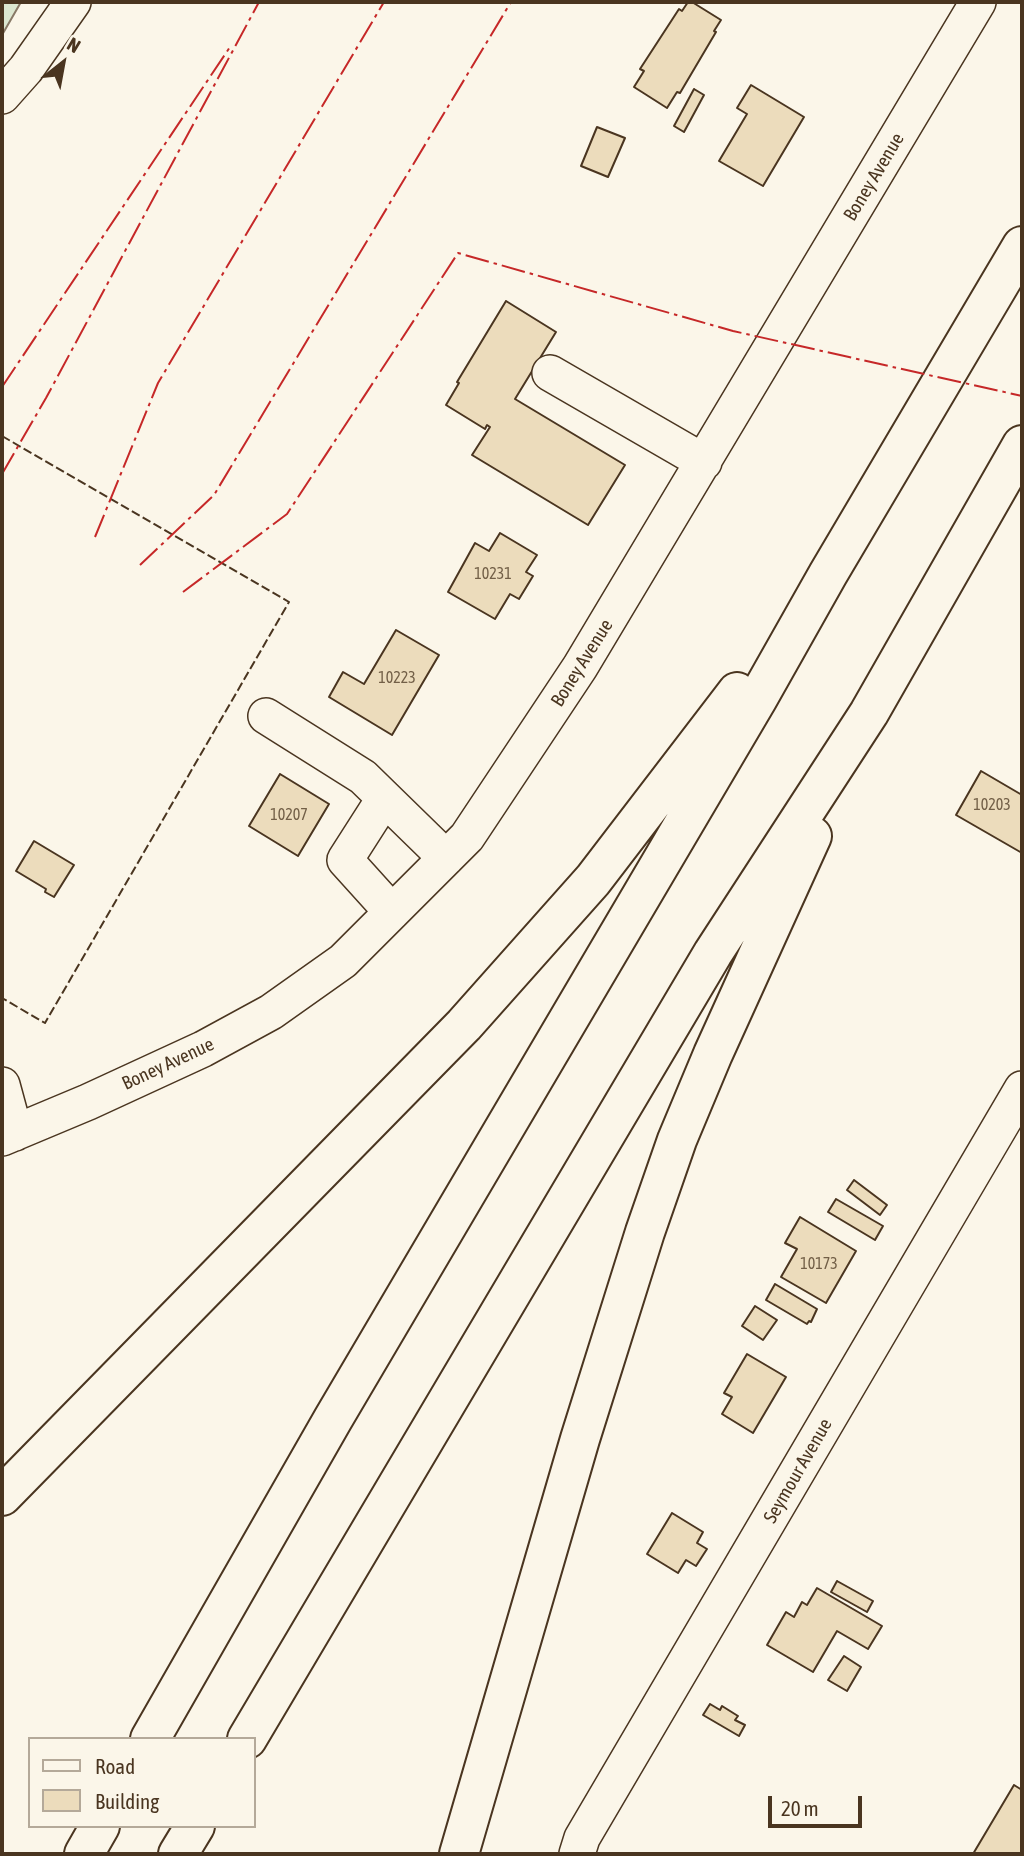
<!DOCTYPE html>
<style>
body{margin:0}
#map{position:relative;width:1024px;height:1856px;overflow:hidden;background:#fbf6e9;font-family:"Asap Condensed",sans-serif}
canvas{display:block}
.frame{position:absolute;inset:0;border:4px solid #4a3520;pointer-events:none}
.legend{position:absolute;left:28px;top:1737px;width:228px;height:91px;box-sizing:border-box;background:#fbf6e9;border:2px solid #b4a999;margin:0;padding:9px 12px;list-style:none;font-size:21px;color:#4a3520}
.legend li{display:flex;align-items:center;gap:14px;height:35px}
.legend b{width:35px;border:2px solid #b4a999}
.north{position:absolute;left:28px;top:28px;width:70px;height:70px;-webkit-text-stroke:5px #fbf6e9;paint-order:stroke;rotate:31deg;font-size:19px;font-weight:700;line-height:28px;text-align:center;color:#4a3520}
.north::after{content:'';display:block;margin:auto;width:24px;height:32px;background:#4a3520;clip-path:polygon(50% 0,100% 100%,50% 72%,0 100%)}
.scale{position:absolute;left:768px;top:1796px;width:94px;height:32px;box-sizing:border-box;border:4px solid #4a3520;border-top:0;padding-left:9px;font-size:21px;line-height:24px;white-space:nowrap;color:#4a3520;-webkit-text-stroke:5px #fbf6e9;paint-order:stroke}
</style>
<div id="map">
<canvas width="1024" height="1856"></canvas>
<div class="frame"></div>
<ul class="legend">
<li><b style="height:9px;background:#fbf6e9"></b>Road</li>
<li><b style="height:19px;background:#ecdcbc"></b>Building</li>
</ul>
<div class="north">N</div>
<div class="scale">20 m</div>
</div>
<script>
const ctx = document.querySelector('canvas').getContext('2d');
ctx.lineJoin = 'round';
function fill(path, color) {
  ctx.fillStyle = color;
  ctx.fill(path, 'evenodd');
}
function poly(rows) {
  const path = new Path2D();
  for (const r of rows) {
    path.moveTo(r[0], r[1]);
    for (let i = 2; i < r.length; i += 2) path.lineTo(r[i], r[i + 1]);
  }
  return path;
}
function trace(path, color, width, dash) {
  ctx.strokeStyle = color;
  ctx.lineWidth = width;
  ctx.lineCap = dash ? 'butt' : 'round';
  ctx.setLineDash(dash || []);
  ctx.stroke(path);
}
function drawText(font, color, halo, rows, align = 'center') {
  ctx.font = font + ' "Asap Condensed",sans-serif';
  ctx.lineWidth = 5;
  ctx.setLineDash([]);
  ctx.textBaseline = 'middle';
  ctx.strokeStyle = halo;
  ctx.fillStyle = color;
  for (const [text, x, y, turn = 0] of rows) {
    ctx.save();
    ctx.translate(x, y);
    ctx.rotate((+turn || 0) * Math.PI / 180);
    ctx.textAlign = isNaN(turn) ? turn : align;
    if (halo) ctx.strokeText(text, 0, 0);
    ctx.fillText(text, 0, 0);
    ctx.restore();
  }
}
const green = poly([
 [2,2,21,2,2,35,2,2]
]);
const building = poly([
 [688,2,692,2,721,20,714,31,716,32,680,93,677,92,667,108,634,87,644,71,640,69,679,9,682,11,688,2],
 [751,85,804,117,763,186,719,161,747,114,737,108,751,85],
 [694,89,704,95,684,132,674,126,694,89],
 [597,127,625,138,608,177,581,166,597,127],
 [506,301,556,332,515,399,625,465,588,525,472,455,490,427,487,425,485,429,446,405,459,383,457,382,506,301],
 [500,533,537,555,526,572,533,576,519,599,510,594,495,619,448,592,475,543,489,551,500,533],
 [396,630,439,655,392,735,329,697,343,672,364,684,396,630],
 [981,771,1022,795,1022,853,956,815,981,771],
 [280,774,329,804,298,856,249,826,280,774],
 [34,841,74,865,54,897,45,892,46,889,16,871,34,841],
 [854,1180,887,1205,880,1215,847,1190,854,1180],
 [836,1199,883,1226,875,1240,828,1212,836,1199],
 [800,1217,856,1251,826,1303,781,1277,797,1249,785,1243,800,1217],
 [775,1284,817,1309,811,1322,809,1321,807,1324,766,1300,775,1284],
 [755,1306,777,1320,763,1340,742,1326,755,1306],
 [747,1354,786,1377,753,1433,722,1414,732,1397,724,1393,747,1354],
 [672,1513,703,1532,697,1543,707,1549,696,1566,686,1560,678,1573,647,1554,672,1513],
 [837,1581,873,1601,867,1612,831,1592,837,1581],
 [817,1588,882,1626,868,1649,837,1631,813,1672,767,1645,786,1612,794,1617,802,1602,807,1605,817,1588],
 [844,1656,861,1667,847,1691,828,1680,844,1656],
 [710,1704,720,1710,722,1706,738,1716,735,1720,745,1725,739,1736,703,1715,710,1704],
 [1014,1785,1022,1790,1022,1854,973,1854,1014,1785]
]);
const minor = poly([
 [2,96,26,69,73,2],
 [550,373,704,462],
 [266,716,363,777,446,858],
 [384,799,345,860,392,912],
 [2,1085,15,1133],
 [2,1138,88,1102,203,1049,271,1012,343,961,467,837,580,667,978,2],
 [577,1854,582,1838,1022,1089]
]);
const highway = poly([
 [2,1496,464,1025,593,880,737,692],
 [150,1739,333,1419,758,698,828,574,1022,246],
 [247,1739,713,953,869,713,1022,445],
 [84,1854,100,1826],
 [178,1854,195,1826],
 [459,1854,580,1439,645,1232,677,1140,713,1054,812,836]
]);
const fence = poly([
 [2,436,289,602,45,1023,2,998]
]);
const power = poly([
 [2,387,230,47],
 [2,474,46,398,259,2],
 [95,537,158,383,384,2],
 [140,565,214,495,511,2],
 [183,592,287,514,458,253,733,331,1022,396]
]);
const numberNames = [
 ["10231",493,574],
 ["10223",397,678],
 ["10203",992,805],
 ["10207",289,815],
 ["10173",819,1264]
];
const streetNames = [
 ["Boney Avenue",874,177,-59],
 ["Boney Avenue",582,663,-58],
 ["Boney Avenue",168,1064,-25],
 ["Seymour Avenue",798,1471,-60]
];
fill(green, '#dce7d0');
trace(green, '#887966', 2);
fill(building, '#ecdcbc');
trace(building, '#4a3520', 2);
trace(minor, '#4a3520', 38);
trace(highway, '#4a3520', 42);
trace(minor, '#fbf6e9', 35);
trace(highway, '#fbf6e9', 38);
trace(fence, '#4a3520', 2, [9, 3.5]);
trace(power, '#c62828', 2, [24, 5, 3.5, 5]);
drawText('16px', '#725f47', null, numberNames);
drawText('19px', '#4a3520', '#fbf6e9', streetNames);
</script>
